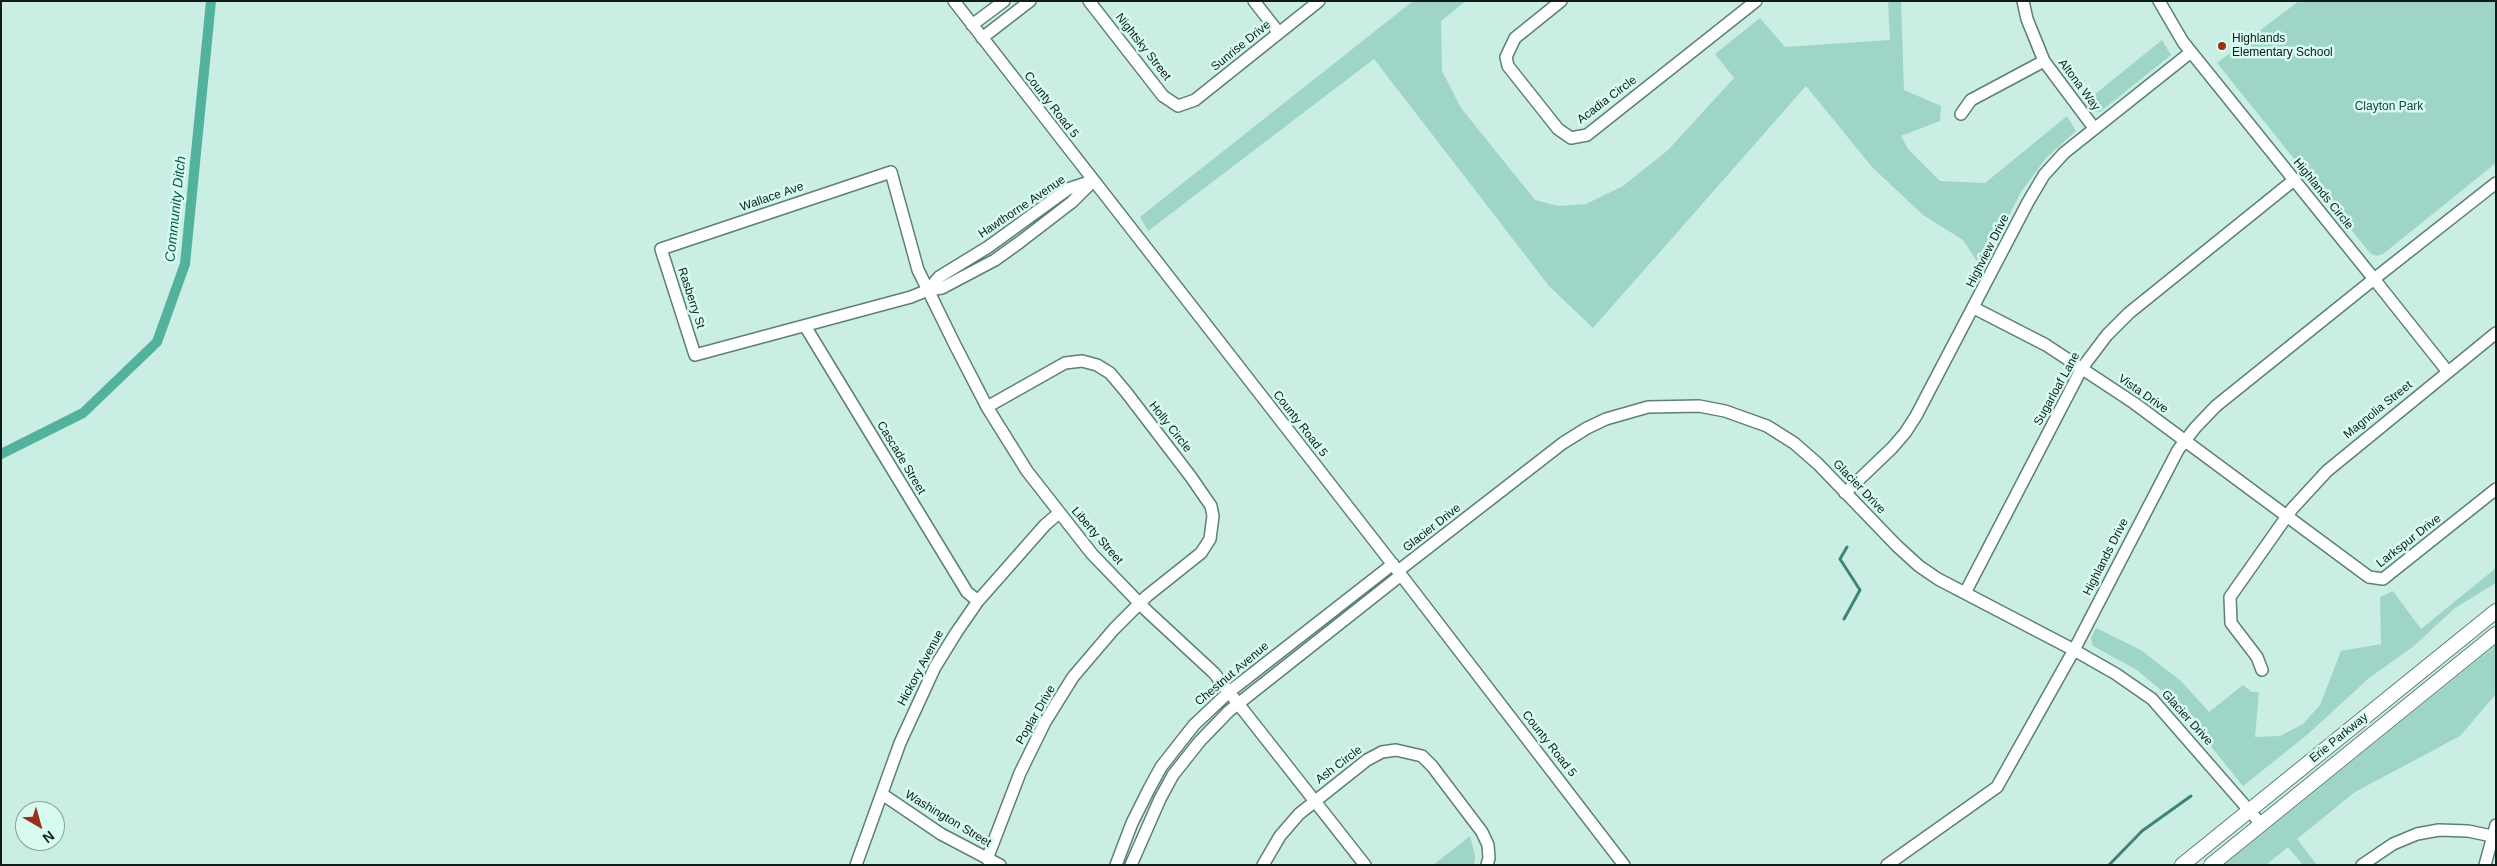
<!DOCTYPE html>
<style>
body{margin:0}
#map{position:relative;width:2497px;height:866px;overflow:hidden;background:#caeee4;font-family:Helvetica,sans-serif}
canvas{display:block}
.frame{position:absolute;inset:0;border:2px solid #0f1c19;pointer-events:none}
.north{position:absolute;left:15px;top:801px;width:50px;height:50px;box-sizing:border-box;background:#d7fbf1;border:1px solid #87a29b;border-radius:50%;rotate:142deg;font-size:14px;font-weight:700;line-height:20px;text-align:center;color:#0f1c19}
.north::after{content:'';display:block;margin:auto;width:18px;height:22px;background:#993018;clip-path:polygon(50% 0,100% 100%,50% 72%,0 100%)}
</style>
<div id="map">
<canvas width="2497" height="866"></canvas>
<div class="frame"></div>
<div class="north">N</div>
</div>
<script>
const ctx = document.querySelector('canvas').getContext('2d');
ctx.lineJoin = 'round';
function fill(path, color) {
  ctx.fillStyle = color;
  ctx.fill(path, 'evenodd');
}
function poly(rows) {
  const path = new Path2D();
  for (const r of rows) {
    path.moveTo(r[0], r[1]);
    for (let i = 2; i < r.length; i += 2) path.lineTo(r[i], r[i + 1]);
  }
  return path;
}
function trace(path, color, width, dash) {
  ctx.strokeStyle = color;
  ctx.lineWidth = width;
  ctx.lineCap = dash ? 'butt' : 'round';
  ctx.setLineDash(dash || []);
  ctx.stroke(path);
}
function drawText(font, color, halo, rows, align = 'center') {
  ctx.font = font + ' Helvetica,sans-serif';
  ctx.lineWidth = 5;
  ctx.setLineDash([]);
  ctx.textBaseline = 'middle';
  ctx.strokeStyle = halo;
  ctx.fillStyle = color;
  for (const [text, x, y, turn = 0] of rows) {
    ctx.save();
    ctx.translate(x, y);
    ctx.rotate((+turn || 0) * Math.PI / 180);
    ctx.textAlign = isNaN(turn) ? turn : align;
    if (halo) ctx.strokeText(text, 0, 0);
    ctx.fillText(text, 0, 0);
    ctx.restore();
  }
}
const green = poly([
 [1413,1,1466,1,1441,21,1442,71,1461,108,1535,200,1558,206,1586,204,1623,186,1668,150,1734,78,1715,54,1760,18,1785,47,1890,40,1888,1,1901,1,1904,90,1941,106,1940,121,1901,136,1908,149,1940,181,1985,183,2067,116,2076,131,2046,158,2021,192,1982,269,1963,240,1923,215,1872,167,1806,86,1593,328,1549,286,1374,59,1148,231,1140,217],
 [2299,1,2496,1,2496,163,2383,254,2376,256,2370,253,2217,63],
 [2162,40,2171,55,2100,112,2090,111,2084,103],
 [2496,568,2496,583,2455,608,2414,646,2369,678,2307,735,2243,786,2175,702,2137,670,2093,646,2091,638,2096,628,2141,650,2181,681,2209,712,2243,685,2252,692,2259,692,2255,737,2280,736,2303,724,2320,705,2341,651,2381,644,2380,597,2393,591,2421,629],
 [2496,645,2496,694,2460,736,2355,792,2297,839,2317,865,2303,865,2288,847,2266,865,2224,865],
 [1470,836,1475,856,1474,865,1433,865]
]);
const stream = poly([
 [1844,619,1860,590,1840,559,1847,547],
 [2109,865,2142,831,2191,796]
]);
const canal = poly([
 [1,454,83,413,157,342,185,264,211,1]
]);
const minor = poly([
 [954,1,1401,575,1624,865],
 [1089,1,1163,96,1178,106,1195,100,1319,1],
 [1254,1,1279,33],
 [1561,1,1515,38,1506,57,1508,66,1558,129,1571,138,1587,135,1756,1],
 [2023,1,2027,19,2044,61,2094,128],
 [2159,1,2183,42,2374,279,2496,183],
 [972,25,1004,1],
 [982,38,1030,1],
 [1961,114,1971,100,2044,61],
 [1093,181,1072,202,1020,242,995,260,942,288,928,290,911,297,695,355,661,249,891,172,918,270,928,290,955,345,987,407,1027,471,1092,554,1146,610,1214,673,1365,865],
 [928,290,939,277,988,247,1068,189,1089,182],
 [1974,308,2046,345,2134,403,2369,577,2383,579,2496,489],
 [805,326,967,592,978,601],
 [987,407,1065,363,1082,361,1097,365,1110,373,1126,392,1191,477,1211,506,1213,516,1210,539,1201,553,1147,596,1114,629,1073,677,1045,722,1020,773,987,859],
 [1845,493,1892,448,1905,433,1916,416,2028,202,2044,175,2064,153,2191,52],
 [1398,571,1563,443,1587,428,1606,419,1648,407,1699,406,1725,411,1767,426,1794,443,1818,464,1897,546,1919,566,1938,579,2074,650,2116,674,2152,699,2261,824],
 [1965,593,2082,368,2107,335,2129,313,2294,180],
 [2262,670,2257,657,2231,623,2230,597,2292,509,2327,471,2496,333],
 [882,794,941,834,1000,865],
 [856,865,900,743,935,667,956,633,978,601,1045,525,1059,513],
 [1116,865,1132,823,1149,789,1161,767,1194,725,1229,692,1393,564],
 [1131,865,1160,799,1173,775,1200,741,1229,711,1401,575],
 [1263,865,1280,836,1299,814,1367,760,1382,752,1396,750,1422,756,1432,766,1482,832,1488,845,1489,858,1487,865],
 [1887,865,1997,787,2074,650,2178,450,2195,428,2216,406,2374,279,2448,372],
 [2362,865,2393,844,2417,834,2439,830,2468,831,2492,836],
 [2485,865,2496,825]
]);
const major = poly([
 [2182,865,2496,611],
 [2211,865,2496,634]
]);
const markers = [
 [2222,46,5,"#993018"]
];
const poiNames = [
 ["Highlands",2232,39],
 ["Elementary School",2232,53]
];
const streetNames = [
 ["Sunrise Drive",1241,46,-39],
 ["Nightsky Street",1143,47,52],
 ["Altona Way",2079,85,53],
 ["Acadia Circle",1607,100,-37],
 ["County Road 5",1051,105,52],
 ["Highlands Circle",2323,194,51],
 ["Wallace Ave",772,197,-19],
 ["Hawthorne Avenue",1022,207,-34],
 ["Highview Drive",1988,251,-63],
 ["Rasberry St",691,298,72],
 ["Sugarloaf Lane",2057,389,-61],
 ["Vista Drive",2143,394,35],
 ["Magnolia Street",2378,410,-39],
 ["County Road 5",1300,424,52],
 ["Holly Circle",1170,427,52],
 ["Cascade Street",901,458,59],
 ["Glacier Drive",1859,487,46],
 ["Glacier Drive",1432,528,-38],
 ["Liberty Street",1097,536,49],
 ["Larkspur Drive",2409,541,-38],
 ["Highlands Drive",2106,557,-63],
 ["Hickory Avenue",921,668,-62],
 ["Chestnut Avenue",1232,674,-40],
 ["Poplar Drive",1036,715,-60],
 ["Glacier Drive",2187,718,48],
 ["Erie Parkway",2339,738,-39],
 ["County Road 5",1549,744,52],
 ["Ash Circle",1339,765,-37],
 ["Washington Street",948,819,31]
];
const parkNames = [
 ["Clayton Park",2389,107]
];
const waterNames = [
 ["Community Ditch",176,209,-84]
];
fill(green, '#9fd5c6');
trace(stream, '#3f8575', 3);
trace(canal, '#53b29c', 10);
trace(minor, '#5e7f76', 14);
trace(major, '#5e7f76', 16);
trace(minor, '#fff', 11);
trace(major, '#fff', 14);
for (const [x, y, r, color] of markers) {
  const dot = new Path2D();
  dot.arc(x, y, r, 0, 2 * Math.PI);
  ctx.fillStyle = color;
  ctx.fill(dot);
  trace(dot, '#d7fbf1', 2);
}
drawText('12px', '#0f1c19', '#d7fbf1', poiNames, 'left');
drawText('12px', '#0f1c19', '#d7fbf1', streetNames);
drawText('12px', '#1c473d', '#d7fbf1', parkNames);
drawText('italic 14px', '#085a4b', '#d7fbf1', waterNames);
</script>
